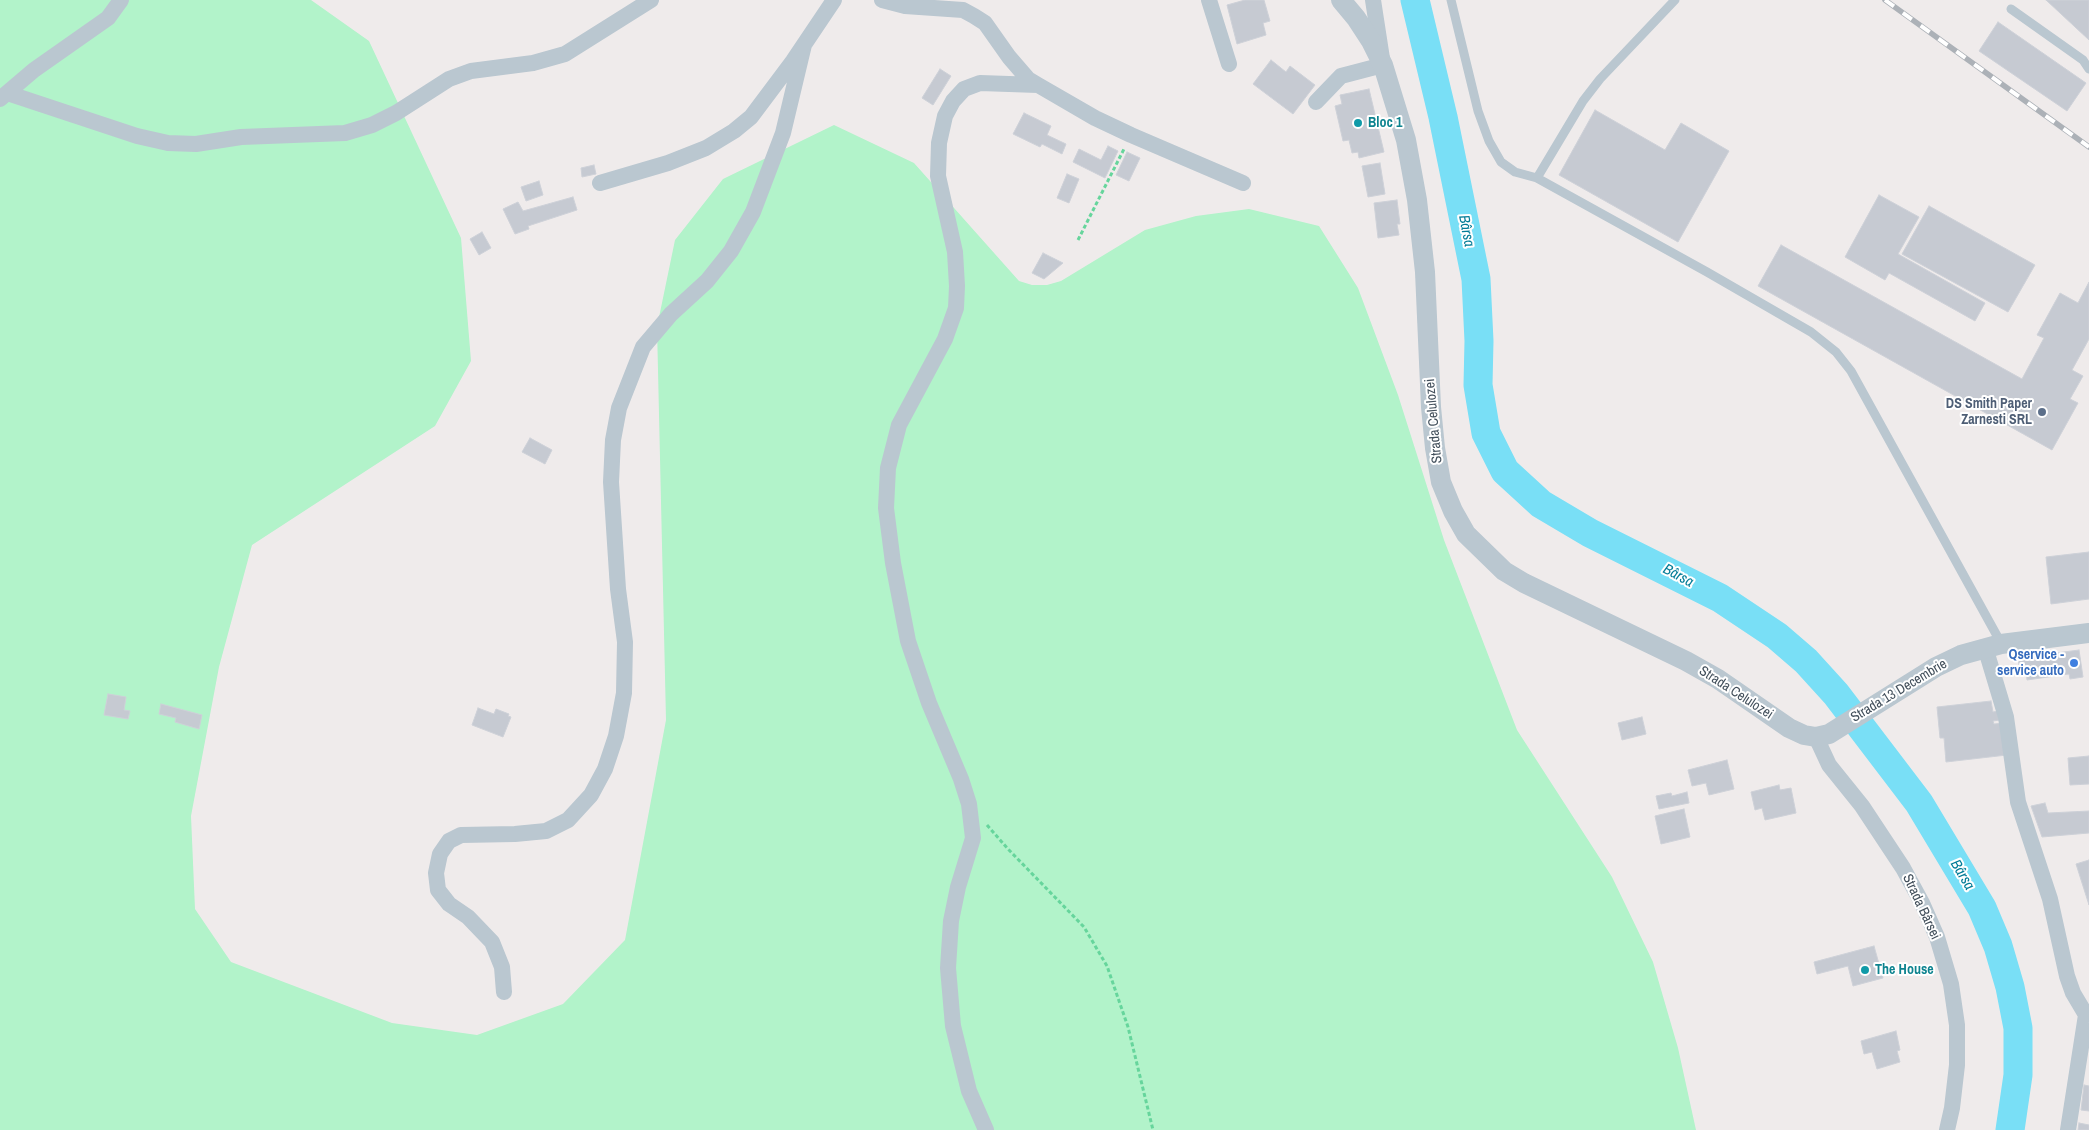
<!DOCTYPE html>
<meta charset="utf-8">
<style>
body{margin:0}
canvas{display:block;background:#efebeb}
</style>
<canvas width="2089" height="1130"></canvas>
<script>
const ctx = document.querySelector('canvas').getContext('2d');
ctx.lineJoin = 'round';
function fill(path, color) {
  ctx.fillStyle = color;
  ctx.fill(path, 'evenodd');
}
function poly(rows) {
  const path = new Path2D();
  for (const r of rows) {
    path.moveTo(r[0], r[1]);
    for (let i = 2; i < r.length; i += 2) path.lineTo(r[i], r[i + 1]);
  }
  return path;
}
function trace(path, color, width, dash) {
  ctx.strokeStyle = color;
  ctx.lineWidth = width;
  ctx.lineCap = dash ? 'butt' : 'round';
  ctx.setLineDash(dash || []);
  ctx.stroke(path);
}
function drawText(font, color, halo, rows, align = 'center') {
  ctx.font = font + ' "Archivo Narrow",sans-serif';
  ctx.lineWidth = 4;
  ctx.setLineDash([]);
  ctx.textBaseline = 'middle';
  ctx.strokeStyle = halo;
  ctx.fillStyle = color;
  for (const [text, x, y, turn = 0] of rows) {
    ctx.save();
    ctx.translate(x, y);
    ctx.rotate((+turn || 0) * Math.PI / 180);
    ctx.textAlign = isNaN(turn) ? turn : align;
    if (halo) ctx.strokeText(text, 0, 0);
    ctx.fillText(text, 0, 0);
    ctx.restore();
  }
}
const green = poly([
 [0,0,311,0,369,41,461,238,471,361,435,426,252,545,219,667,191,816,195,909,231,962,392,1023,477,1035,563,1004,625,940,666,720,657,327,675,240,723,179,834,125,914,163,1019,281,1032,285,1047,285,1061,281,1145,230,1196,216,1249,209,1319,226,1358,288,1398,395,1444,540,1517,730,1612,877,1653,962,1678,1048,1696,1130,0,1130]
]);
const river = poly([
 [1415,0,1443,117,1476,279,1479,341,1478,385,1486,433,1505,471,1541,504,1590,533,1720,598,1777,636,1806,661,1836,694,1919,803,1982,908,1998,946,2010,987,2018,1028,2018,1075,2010,1130]
]);
const building = poly([
 [1245,0,1264,0,1270,21,1263,23,1266,35,1237,44,1227,5,1245,0],
 [2046,0,2089,0,2089,40,2046,0],
 [1998,22,2086,83,2067,111,1979,51,1998,22],
 [1271,60,1286,72,1290,66,1315,85,1293,114,1253,84,1271,60],
 [940,69,951,76,933,105,922,98,940,69],
 [1369,89,1384,152,1359,158,1358,152,1352,153,1349,140,1343,141,1335,106,1342,104,1340,95,1369,89],
 [1595,110,1665,150,1681,123,1729,151,1678,242,1559,175,1595,110],
 [1024,113,1051,126,1047,135,1066,144,1062,154,1042,144,1040,147,1013,134,1024,113],
 [1108,146,1118,151,1105,178,1073,162,1079,149,1101,160,1108,146],
 [1127,152,1140,158,1129,181,1116,175,1127,152],
 [1380,163,1385,194,1368,197,1362,166,1380,163],
 [594,165,596,174,582,177,581,168,594,165],
 [1067,174,1079,179,1069,203,1057,198,1067,174],
 [539,181,543,195,526,201,521,187,539,181],
 [1879,195,1919,217,1898,254,1985,303,1975,321,1889,273,1885,280,1845,257,1879,195],
 [573,197,577,210,528,226,529,229,515,234,503,209,518,202,523,211,573,197],
 [1397,200,1400,224,1397,224,1399,235,1378,238,1374,203,1397,200],
 [1929,206,2035,265,2008,312,1902,254,1929,206],
 [482,232,491,248,479,255,470,239,482,232],
 [1781,245,2022,379,2044,338,2037,335,2060,293,2078,303,2089,282,2089,339,2072,370,2083,376,2070,399,2078,403,2052,450,1758,286,1781,245],
 [1043,253,1063,263,1044,279,1032,273,1043,253],
 [530,438,552,450,545,464,522,452,530,438],
 [2089,552,2089,599,2051,604,2046,557,2089,552],
 [2079,650,2083,677,2070,679,2069,674,2027,680,2026,671,2020,672,2018,658,2079,650],
 [108,694,126,697,124,710,130,711,128,719,104,715,108,694],
 [1991,701,1993,712,1998,711,2000,720,1993,721,1994,724,2004,723,2007,755,1946,762,1944,738,1940,738,1937,707,1991,701],
 [161,704,202,715,199,729,175,722,176,718,159,714,161,704],
 [478,708,494,714,496,709,509,714,508,716,511,717,503,737,472,725,478,708],
 [1642,717,1646,734,1622,740,1618,723,1642,717],
 [2089,756,2089,784,2070,785,2068,758,2089,756],
 [1727,760,1734,789,1709,795,1706,783,1692,786,1688,770,1727,760],
 [1779,785,1780,790,1791,788,1796,813,1765,820,1762,808,1755,810,1751,792,1779,785],
 [1687,792,1689,803,1659,809,1656,796,1671,793,1672,796,1687,792],
 [2045,803,2048,813,2089,811,2089,833,2042,837,2031,806,2045,803],
 [1684,809,1690,837,1661,844,1655,816,1684,809],
 [2089,860,2089,905,2076,864,2089,860],
 [1874,946,1883,978,1853,986,1848,966,1817,974,1814,962,1874,946],
 [1896,1031,1900,1050,1897,1051,1900,1062,1877,1069,1872,1052,1864,1054,1861,1041,1896,1031],
 [2084,1085,2089,1086,2089,1111,2081,1110,2084,1085],
 [2079,1123,2089,1125,2089,1130,2078,1130,2079,1123]
]);
const path = poly([
 [1078,240,1124,149],
 [987,825,1008,849,1084,927,1107,966,1128,1027,1153,1130]
]);
const service = poly([
 [1451,0,1478,111,1489,141,1501,162,1515,172,1537,178,1707,272,1811,332,1836,352,1851,371,2001,643],
 [2011,9,2083,60,2089,69],
 [1537,178,1583,101,1600,79,1675,0]
]);
const minor = poly([
 [882,0,905,6,963,10,974,16,985,23,1009,57,1028,79,1038,85,1095,118,1131,135,1243,183],
 [1209,0,1229,64],
 [7,93,137,136,168,143,196,144,241,137,345,133,372,125,396,113,449,79,471,71,533,63,565,54,651,0],
 [0,99,34,70,108,18,121,0],
 [1316,102,1341,76,1383,65,1373,0],
 [600,183,668,163,706,148,734,131,751,117,793,61,834,0],
 [1985,647,2006,717,2018,802,2050,899,2067,976,2073,993,2086,1015],
 [1816,737,1829,765,1862,806,1903,868,1922,903,1937,937,1951,984,1957,1025,1957,1065,1952,1108,1947,1130],
 [504,992,502,967,492,942,468,917,449,904,438,890,436,873,440,854,449,841,461,835,515,834,546,831,568,820,591,795,605,769,616,736,624,693,625,642,618,589,611,482,613,440,619,408,643,347,671,314,707,281,731,251,753,212,783,133,804,45],
 [986,1130,969,1091,953,1026,948,968,951,921,958,887,973,838,969,804,961,779,929,703,908,641,893,563,886,508,888,468,899,425,945,339,956,308,957,286,955,252,938,176,939,143,945,116,953,101,964,89,980,83,1038,85],
 [2068,1130,2086,1015]
]);
const tertiary = poly([
 [1341,0,1356,18,1371,41,1383,65,1406,140,1417,200,1425,272,1431,407,1435,448,1441,482,1453,511,1466,534,1504,571,1524,583,1686,661,1718,679,1789,728,1804,735,1816,737,1829,734,1936,667,1961,655,2001,644,2089,633]
]);
const rail = poly([
 [1885,0,2089,147]
]);
const markers = [
 [1358,123,5,"#0f9aa8"],
 [2042,412,5,"#5c6f8a"],
 [2074,663,5,"#3f7fe0"],
 [1865,970,5,"#0f9aa8"]
];
const cultureNames = [
 ["Bloc 1",1368,123],
 ["The House",1875,970]
];
const serviceNames = [
 ["DS Smith Paper",2032,404],
 ["Zarnesti SRL",2032,420]
];
const streetNames = [
 ["Strada Celulozei",1434,421,-95],
 ["Strada 13 Decembrie",1899,691,-31],
 ["Strada Celulozei",1736,693,33],
 ["Strada Bârsei",1921,907,65]
];
const shopNames = [
 ["Qservice -",2064,655],
 ["service auto",2064,671]
];
const waterNames = [
 ["Bârsa",1466,231,79],
 ["Bârsa",1678,576,28],
 ["Bârsa",1962,875,59]
];
fill(green, '#b2f3ca');
trace(river, '#79dff6', 29);
fill(building, '#c6cad2');
trace(building, '#ced1d8', 1);
trace(path, '#66d59c', 3, [4, 2.5]);
trace(service, '#bac7d0', 9);
trace(minor, '#bac7d0', 16);
trace(tertiary, '#bac7d0', 20);
trace(rail, '#acb1b7', 5.5);
trace(rail, '#fff', 4, [11]);
for (const [x, y, r, color] of markers) {
  const dot = new Path2D();
  dot.arc(x, y, r, 0, 2 * Math.PI);
  ctx.fillStyle = color;
  ctx.fill(dot);
  trace(dot, '#fff', 2);
}
drawText('bold 14px', '#0d838f', '#fff', cultureNames, 'left');
drawText('bold 14px', '#4e5e75', '#fff', serviceNames, 'right');
drawText('14px', '#424f5b', '#fff', streetNames);
drawText('bold 14px', '#366cbe', '#fff', shopNames, 'right');
drawText('italic 15px', '#037c97', '#fff', waterNames);
</script>
